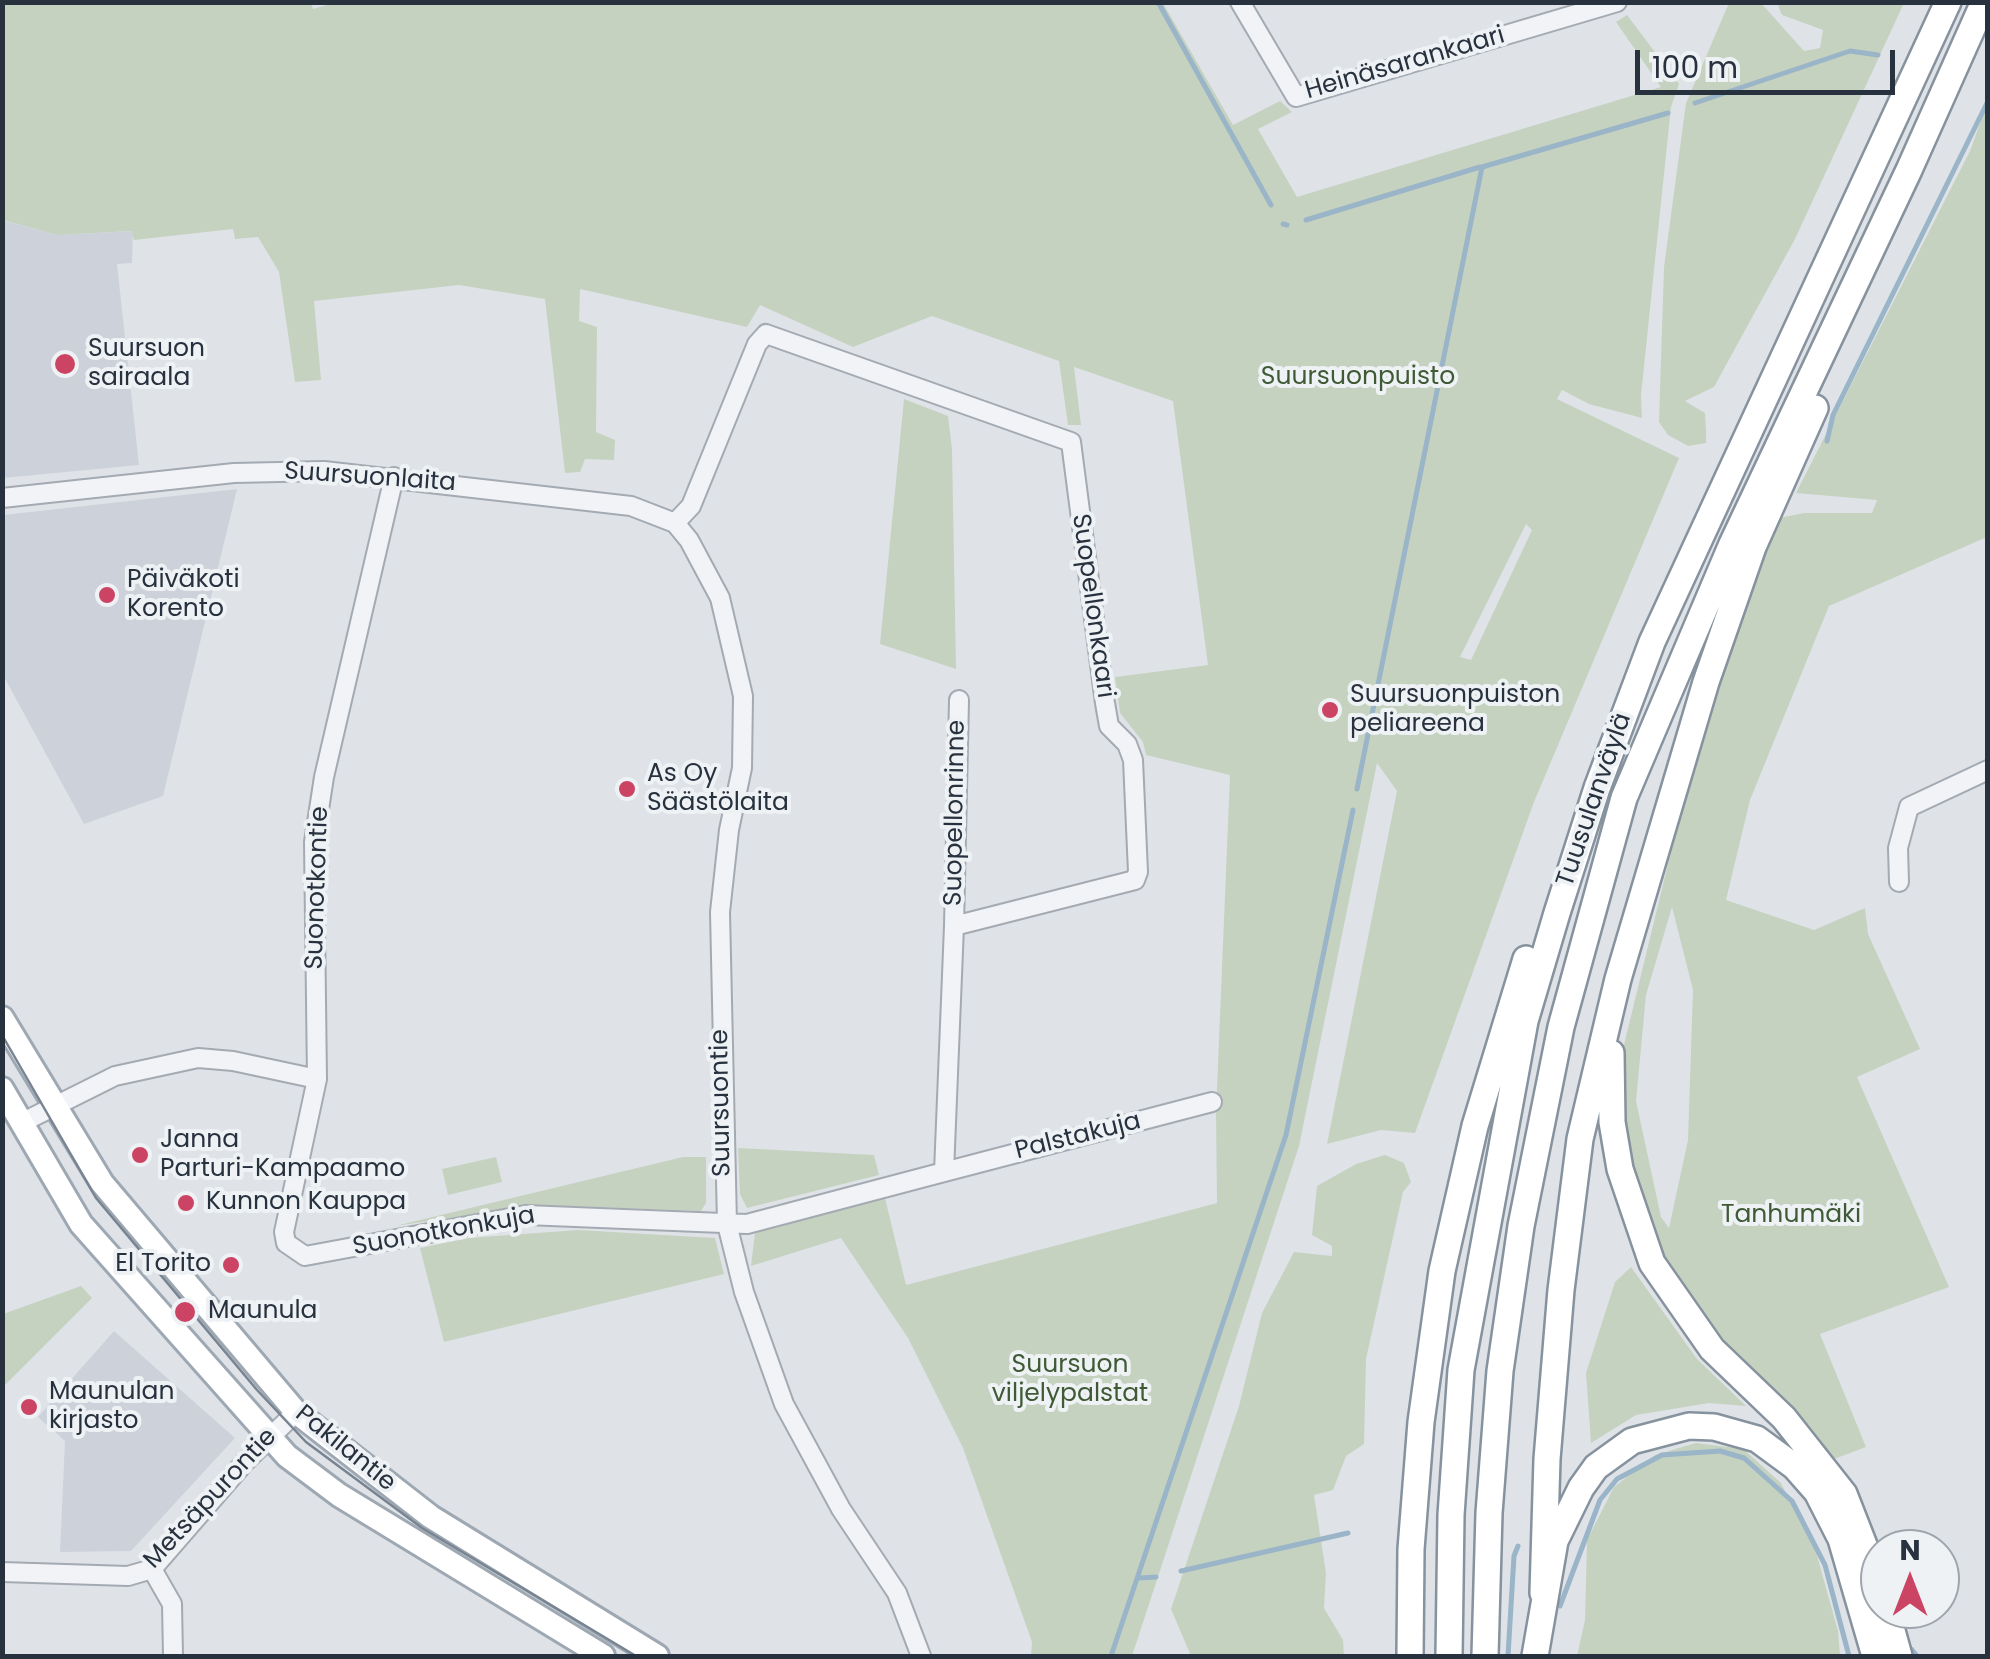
<!DOCTYPE html>
<meta charset="utf-8">
<style>
body{margin:0}
#map{position:relative;width:1990px;height:1659px;overflow:hidden;background:#dfe3e8;font-family:Poppins,sans-serif}
canvas{display:block}
.frame{position:absolute;inset:0;border:5px solid #28323f;pointer-events:none}
.north{position:absolute;left:1860px;top:1529px;width:100px;height:100px;box-sizing:border-box;background:#eef2f5;border:2px solid #9fa5ac;border-radius:50%;rotate:0deg;font-size:28px;font-weight:700;line-height:40px;text-align:center;color:#28323f}
.north::after{content:'';display:block;margin:auto;width:35px;height:45px;background:#cc4464;clip-path:polygon(50% 0,100% 100%,50% 72%,0 100%)}
.scale{position:absolute;left:1635px;top:50px;width:260px;height:45px;box-sizing:border-box;border:5px solid #28323f;border-top:0;padding-left:12px;font-size:30px;line-height:35px;white-space:nowrap;color:#28323f;-webkit-text-stroke:8px #eef2f5;paint-order:stroke}
</style>
<div id="map">
<canvas width="1990" height="1659"></canvas>
<div class="frame"></div>
<div class="north">N</div>
<div class="scale">100 m</div>
</div>
<script>
const ctx = document.querySelector('canvas').getContext('2d');
ctx.lineJoin = 'round';
function fill(path, color) {
  ctx.fillStyle = color;
  ctx.fill(path, 'evenodd');
}
function poly(rows) {
  const path = new Path2D();
  for (const r of rows) {
    path.moveTo(r[0], r[1]);
    for (let i = 2; i < r.length; i += 2) path.lineTo(r[i], r[i + 1]);
  }
  return path;
}
function trace(path, color, width, dash) {
  ctx.strokeStyle = color;
  ctx.lineWidth = width;
  ctx.lineCap = dash ? 'butt' : 'round';
  ctx.setLineDash(dash || []);
  ctx.stroke(path);
}
function drawText(font, color, halo, rows, align = 'center') {
  ctx.font = font + ' Poppins,sans-serif';
  ctx.lineWidth = 8;
  ctx.setLineDash([]);
  ctx.textBaseline = 'middle';
  ctx.strokeStyle = halo;
  ctx.fillStyle = color;
  for (const [text, x, y, turn = 0] of rows) {
    ctx.save();
    ctx.translate(x, y);
    ctx.rotate((+turn || 0) * Math.PI / 180);
    ctx.textAlign = isNaN(turn) ? turn : align;
    if (halo) ctx.strokeText(text, 0, 0);
    ctx.fillText(text, 0, 0);
    ctx.restore();
  }
}
const built = poly([
 [2,220,57,235,133,231,132,263,117,264,139,465,3,478],
 [237,489,163,796,84,824,3,675,3,515],
 [114,1331,235,1438,131,1551,60,1552,65,1441,38,1417]
]);
const green = poly([
 [311,2,313,9,338,2,1163,3,1233,125,1280,101,1292,112,1258,129,1297,197,1661,87,1616,22,1627,15,1679,84,1671,107,1641,395,1642,418,1589,404,1562,390,1557,399,1679,458,1534,802,1415,1133,1381,1130,1327,1144,1397,791,1377,763,1299,1146,1132,1656,1031,1656,1032,1642,963,1448,908,1338,841,1238,751,1266,755,1232,885,1198,906,1285,1217,1203,1216,1112,1230,775,1146,755,1143,742,1120,713,1115,677,1208,665,1173,401,1074,367,1081,425,1068,425,1059,361,932,316,853,347,760,305,747,327,580,289,579,321,597,327,596,432,615,440,614,460,585,459,580,472,565,473,545,299,459,285,314,301,321,380,295,382,279,272,258,237,235,239,233,229,134,240,132,231,57,235,3,220,2,3],
 [1526,524,1532,530,1471,660,1460,657],
 [1729,3,1761,3,1804,51,1820,48,1823,30,1782,15,1777,3,1904,3,1795,239,1714,387,1685,401,1705,413,1706,431,1706,443,1688,446,1668,435,1659,422,1664,267,1686,103],
 [1987,104,1987,537,1829,606,1750,800,1726,900,1814,930,1865,908,1868,934,1920,1049,1857,1077,1949,1287,1820,1334,1866,1447,1834,1459,1706,1324,1653,1240,1633,1176,1622,1110,1622,1053,1695,753,1742,609,1779,518,1804,513,1872,513,1877,500,1796,493,1970,151],
 [1672,907,1693,990,1688,1140,1669,1228,1661,1217,1636,1101,1646,995],
 [904,399,948,416,952,449,956,669,880,644],
 [738,1148,874,1155,879,1175,747,1208,740,1194],
 [1385,1155,1404,1163,1411,1182,1403,1192,1366,1359,1364,1444,1346,1456,1333,1490,1314,1495,1326,1573,1324,1608,1343,1640,1344,1656,1191,1656,1171,1609,1239,1406,1262,1313,1294,1252,1332,1256,1332,1246,1312,1235,1317,1186,1356,1164],
 [496,1157,502,1182,448,1195,442,1169],
 [683,1157,706,1157,706,1203,701,1211,541,1205,395,1226],
 [578,1230,715,1238,724,1274,444,1342,420,1248,469,1238],
 [1631,1267,1697,1359,1746,1406,1709,1403,1636,1415,1591,1443,1586,1373,1615,1282],
 [81,1286,92,1298,3,1387,3,1314],
 [1696,1443,1743,1449,1781,1483,1816,1552,1838,1631,1840,1656,1577,1656,1585,1620,1587,1540,1614,1487,1655,1455]
]);
const stream = poly([
 [1158,2,1271,205],
 [1695,103,1850,51,1878,55],
 [1306,220,1480,167],
 [1283,224,1287,225],
 [1827,441,1833,415,1988,101],
 [1357,789,1482,167,1668,113],
 [1181,1571,1348,1533],
 [1139,1578,1156,1577],
 [1560,1606,1600,1500,1617,1479,1662,1455,1720,1451,1744,1458,1792,1501,1825,1565,1849,1656],
 [1911,1649,1917,1656],
 [1111,1656,1286,1135,1353,810],
 [1508,1656,1514,1556,1518,1546]
]);
const minor = poly([
 [1240,2,1296,97,1617,2],
 [394,477,324,777,314,842,317,1079,284,1232,286,1243,305,1256,526,1215,747,1224,944,1172,954,926,1135,880,1138,872,1133,760,1127,744,1109,726,1105,703,1071,442,766,334,757,344,691,506,675,523],
 [2,498,234,473,324,471,631,506,675,523,689,540,720,598,743,696,742,768,729,830,720,912,727,1224,744,1292,784,1404,841,1509,897,1593,921,1656],
 [1899,882,1898,848,1909,807,1988,770],
 [954,926,959,700],
 [21,1123,115,1076,198,1058,233,1061,317,1079],
 [944,1172,1212,1102],
 [152,1569,172,1604,173,1656],
 [2,1572,128,1576,152,1569,244,1463,296,1412]
]);
const major = poly([
 [2,1018,102,1183,296,1412,431,1517,657,1656],
 [2,1089,81,1224,287,1456,339,1495,603,1656]
]);
const highway = poly([
 [1611,1053,1612,1122,1620,1169,1652,1263,1712,1349,1784,1418,1844,1494,1880,1586],
 [1543,1593,1547,1459,1561,1290,1580,1139,1618,979,1706,682,1753,547,1815,408],
 [1886,1609,1899,1656],
 [1410,1656,1411,1549,1421,1422,1442,1271,1475,1126,1526,959],
 [1449,1656,1451,1515,1461,1370,1525,1021,1557,913,1597,788,1652,642,1948,2],
 [1485,1656,1489,1513,1500,1371,1521,1226,1561,1027,1624,798,1732,544,1909,170,1984,2],
 [1535,1656,1555,1541,1581,1488,1596,1467,1632,1441,1689,1426,1714,1427,1757,1439,1795,1467,1817,1492,1841,1539,1875,1656]
]);
const tram = poly([
 [2,1035,96,1198,257,1390,306,1442,422,1528,636,1656]
]);
const markers = [
 [65,364,12,"#cc4464"],
 [107,595,10,"#cc4464"],
 [1330,710,10,"#cc4464"],
 [627,789,10,"#cc4464"],
 [140,1155,10,"#cc4464"],
 [186,1203,10,"#cc4464"],
 [231,1265,10,"#cc4464"],
 [185,1312,12,"#cc4464"],
 [29,1407,10,"#cc4464"]
];
const streetNames = [
 ["Heinäsarankaari",1405,64,-16],
 ["Suursuonlaita",370,478,4],
 ["Suopellonkaari",1092,606,82],
 ["Tuusulanväylä",1595,800,-71],
 ["Suopellonrinne",956,813,-89],
 ["Suonotkontie",318,888,-88],
 ["Suursuontie",722,1103,-91],
 ["Palstakuja",1078,1137,-14],
 ["Suonotkonkuja",444,1232,-10],
 ["Pakilantie",345,1449,39],
 ["Metsäpurontie",211,1499,-47]
];
const poiNames = [
 ["Suursuon",88,350],
 ["sairaala",88,379],
 ["Päiväkoti",127,581],
 ["Korento",127,610],
 ["Suursuonpuiston",1350,696],
 ["peliareena",1350,725],
 ["As Oy",647,775],
 ["Säästölaita",647,804],
 ["Janna",160,1141],
 ["Parturi-Kampaamo",160,1170],
 ["Kunnon Kauppa",206,1203],
 ["El Torito",211,1265,"right"],
 ["Maunula",208,1312],
 ["Maunulan",49,1393],
 ["kirjasto",49,1422]
];
const parkNames = [
 ["Suursuonpuisto",1358,378],
 ["Tanhumäki",1791,1216],
 ["Suursuon",1070,1366],
 ["viljelypalstat",1070,1395]
];
fill(built, '#cdd2da');
fill(green, '#c6d2c0');
trace(stream, '#9ab4c8', 5);
trace(minor, '#a4aab2', 22);
trace(major, '#9ea8b3', 28);
trace(highway, '#86929e', 30);
trace(minor, '#f1f3f6', 18);
trace(major, '#fff', 22);
trace(highway, '#fff', 25);
trace(tram, '#788491', 2.5);
for (const [x, y, r, color] of markers) {
  const dot = new Path2D();
  dot.arc(x, y, r, 0, 2 * Math.PI);
  ctx.fillStyle = color;
  ctx.fill(dot);
  trace(dot, '#eef2f5', 4);
}
drawText('25px', '#28323f', '#eef2f5', streetNames);
drawText('25px', '#28323f', '#eef2f5', poiNames, 'left');
drawText('25px', '#3f5a35', '#eef2f5', parkNames);
</script>
